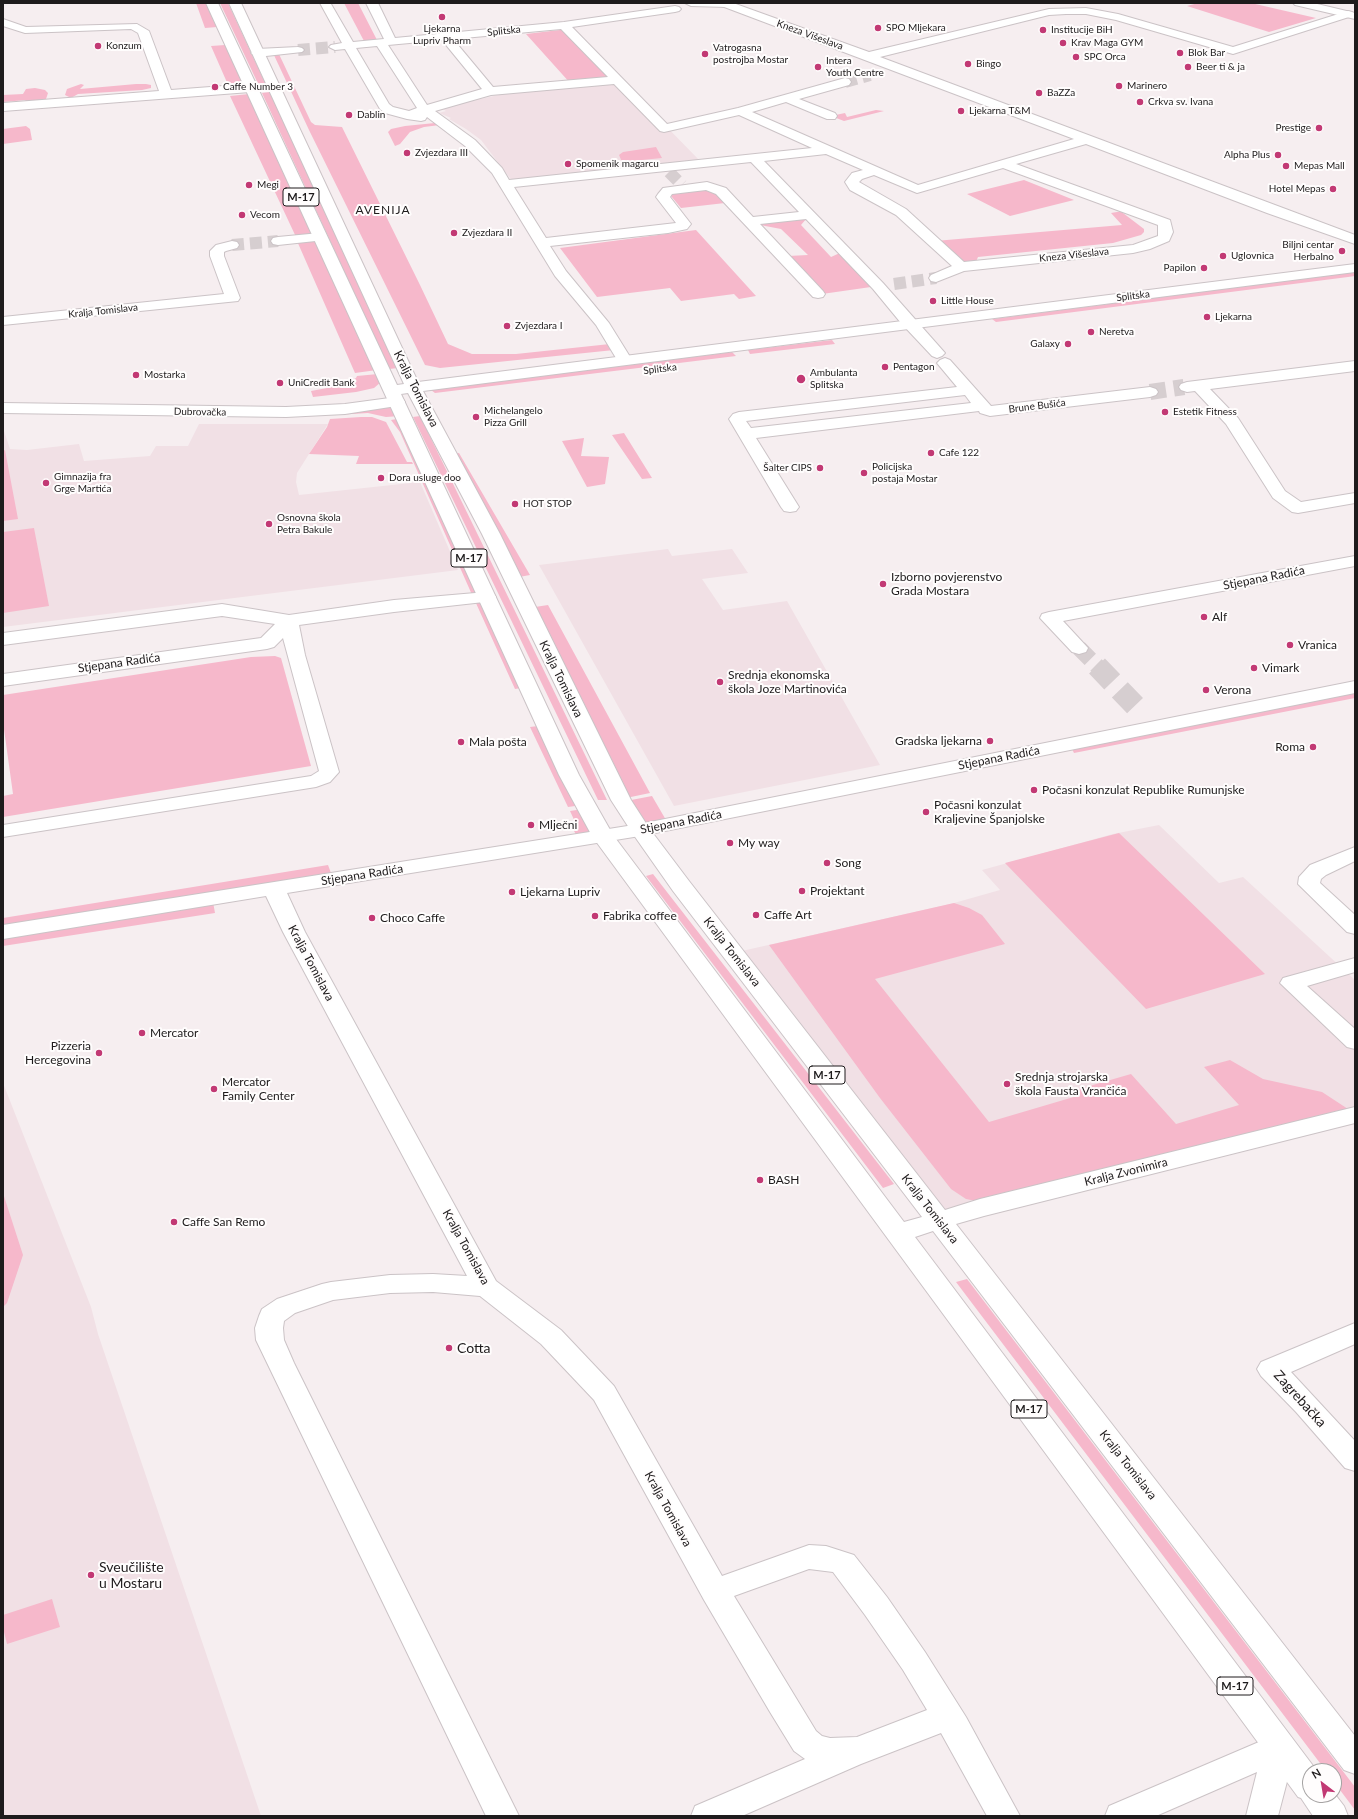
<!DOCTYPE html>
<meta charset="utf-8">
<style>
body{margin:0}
#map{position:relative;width:1358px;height:1819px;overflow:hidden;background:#f6eef0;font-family:Lato,sans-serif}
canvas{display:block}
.frame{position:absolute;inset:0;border:4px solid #1e1b1c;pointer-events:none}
.north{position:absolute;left:1302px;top:1763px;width:40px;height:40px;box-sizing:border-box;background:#fffdfd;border:1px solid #a5a3a3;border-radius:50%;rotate:329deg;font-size:11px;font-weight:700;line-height:16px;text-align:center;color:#1e1b1c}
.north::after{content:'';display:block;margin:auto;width:14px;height:18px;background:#c23974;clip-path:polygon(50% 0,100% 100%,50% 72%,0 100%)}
</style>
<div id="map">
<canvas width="1358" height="1819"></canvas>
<div class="frame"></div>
<div class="north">N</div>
</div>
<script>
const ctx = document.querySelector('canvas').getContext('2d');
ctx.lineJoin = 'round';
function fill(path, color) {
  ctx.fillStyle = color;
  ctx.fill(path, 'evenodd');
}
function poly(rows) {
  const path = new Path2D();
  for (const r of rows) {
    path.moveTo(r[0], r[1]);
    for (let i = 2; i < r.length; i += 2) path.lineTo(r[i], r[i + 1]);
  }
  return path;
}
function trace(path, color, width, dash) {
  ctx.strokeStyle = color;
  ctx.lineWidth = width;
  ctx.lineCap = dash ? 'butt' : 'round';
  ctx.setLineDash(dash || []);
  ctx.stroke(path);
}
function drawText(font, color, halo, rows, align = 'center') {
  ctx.font = font + ' Lato,sans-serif';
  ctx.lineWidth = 4;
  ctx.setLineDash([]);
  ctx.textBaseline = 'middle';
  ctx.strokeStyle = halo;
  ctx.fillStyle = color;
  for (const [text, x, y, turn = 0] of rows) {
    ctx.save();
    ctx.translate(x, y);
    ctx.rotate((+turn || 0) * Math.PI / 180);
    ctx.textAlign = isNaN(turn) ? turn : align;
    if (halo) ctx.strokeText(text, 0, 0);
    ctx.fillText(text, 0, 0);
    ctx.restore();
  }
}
const built = poly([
 [624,83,701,162,516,186,481,140,466,129,449,119,451,118,439,113,446,111,441,108,507,93],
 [199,424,328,424,297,473,296,482,299,495,420,482,458,570,3,627,3,428,10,449,27,450,79,444,84,461,150,456,156,446,188,446],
 [668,549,672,556,732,549,748,573,702,579,723,610,787,601,880,765,674,806,539,565],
 [1159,825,1219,883,1243,877,1355,980,1355,1115,939,1220,733,953,954,903,1000,890,982,870,1113,834],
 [3,1083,91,1307,98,1334,261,1816,3,1816]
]);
const green = poly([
 [196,3,207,3,217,27,205,28],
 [220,3,228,3,268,89,261,90],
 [335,3,358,3,377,40,388,39,364,41,344,3,334,4],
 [1198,3,1251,3,1316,18,1269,32,1187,6],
 [568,29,617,80,571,84,526,34],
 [225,45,243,82,239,86,229,87,211,46],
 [278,52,311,122,315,125,342,127,420,285,448,344,472,354,516,354,610,344,614,350,440,368,425,365,309,130,273,53],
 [81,84,84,85,80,89,136,84,146,84,151,85,151,88,142,90,78,94,71,98,65,95,67,89],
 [35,88,45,90,48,93,46,99,42,102,21,104,26,100,3,102,3,95,23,94,26,89],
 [270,92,398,368,389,369,262,93],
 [249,94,312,228,310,233,303,237,296,237,230,96],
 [876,110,884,111,844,121,831,116,845,113,847,117],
 [435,123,440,125,424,127,410,132,400,144,395,146,388,132,391,129,405,126],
 [26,126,30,129,32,140,3,144,3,129],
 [656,147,662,158,622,162,619,155,623,152],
 [1024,180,1074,200,1010,216,967,194],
 [705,189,715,192,725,203,681,208,671,196,675,193],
 [1123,211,1137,214,1123,213,1144,229,1144,232,1141,235,1113,243,978,257,975,264,966,265,935,241,1122,225,1111,213],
 [807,218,801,225,831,257,842,252,878,286,822,294,788,256,808,255,781,229,760,225,759,222],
 [696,230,756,296,739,299,734,294,681,301,670,288,597,297,560,248],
 [297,241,315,241,377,370,355,373],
 [1355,272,1355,276,1348,277,996,322,992,319],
 [832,340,835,344,750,354,748,350],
 [732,352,736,356,435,393,431,390],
 [378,374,381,382,374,388,356,392,313,397,311,391,343,385,356,378,357,376],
 [389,407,394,409,400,416,386,417,368,413,335,415,335,410],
 [420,416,607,800,598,800,413,417],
 [361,417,372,417,386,422,407,462,412,462,413,464,356,464,359,456,309,454,327,427,330,419],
 [402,418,482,593,473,597,400,432,391,420],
 [624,433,652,478,642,479,612,435],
 [584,438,581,456,609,457,605,484,587,487,562,441],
 [5,450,18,519,3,521,3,451],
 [459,453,530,575,519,577,452,454],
 [34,528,49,606,3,613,3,532],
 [475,601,484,601,521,688,515,689],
 [548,605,650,793,626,798,535,607],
 [275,656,281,658,311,766,3,817,3,796,13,794,3,722,3,695,251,657],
 [1355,693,1355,698,1074,753,1072,749],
 [538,726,582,805,568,807,530,727],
 [652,796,666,820,645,824,626,801],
 [583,809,593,831,577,836,574,831,576,824,570,811],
 [1119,833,1265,974,1146,1009,1005,863],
 [328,865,331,873,45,920,3,930,3,918],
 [653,874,894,1184,883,1188,646,876],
 [213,902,215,913,3,946,3,937],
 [954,903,969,908,982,915,1005,944,875,979,989,1122,1077,1096,1072,1091,1131,1074,1176,1124,1239,1105,1204,1067,1230,1060,1263,1079,1322,1092,1348,1109,976,1201,966,1199,951,1189,880,1098,769,945],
 [3,1193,23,1255,7,1303,3,1307],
 [967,1279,1355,1787,1355,1810,1334,1782,1334,1771,1326,1771,956,1282],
 [52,1599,60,1627,7,1644,3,1628,3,1615]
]);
const minorTunnelFar2 = poly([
 [298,50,335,47],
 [845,82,870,75],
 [669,172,682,185],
 [232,245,278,241],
 [894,284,936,278]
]);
const minorTunnelFar1 = poly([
 [1150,392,1184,387],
 [1079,648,1098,667]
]);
const minorTunnel = poly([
 [1097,666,1142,713]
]);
const minor = poly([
 [320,3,332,3,331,4,353,42,384,39,366,3,378,3,395,38,564,22,675,6,679,7,681,9,679,11,675,12,572,27,667,124,738,108,845,78,849,79,851,82,849,85,799,99,835,113,837,116,835,119,827,119,786,102,752,112,918,185,1074,139,719,5,717,3,733,3,869,52,1049,9,1086,8,1118,14,1233,47,1348,11,1352,12,1354,14,1352,16,1233,54,1116,20,1086,14,1066,14,1049,15,880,57,1355,235,1355,244,1267,213,1086,144,1016,164,1170,220,1173,232,1169,241,1150,249,1133,253,964,271,936,282,931,281,929,278,931,275,952,266,896,215,850,190,845,182,852,173,863,170,826,154,764,161,883,283,945,353,942,356,937,358,932,356,901,323,873,289,806,219,760,224,823,291,825,294,823,297,818,298,813,297,716,194,706,190,672,194,670,197,691,224,687,229,668,233,550,246,566,271,609,323,632,360,629,363,624,365,619,363,596,325,555,276,492,173,465,146,427,117,425,120,421,121,407,119,385,113,380,109,345,49,335,50,329,47,331,45,342,43,320,3],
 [561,29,608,77,493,87,453,39,561,29],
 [442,40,482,89,427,105,388,45,442,40],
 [377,46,417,108,409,111,393,107,389,104,356,48,377,46],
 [614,84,660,131,664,132,739,115,812,148,509,180,502,168,475,140,435,111,491,95,614,84],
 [751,162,799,212,753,217,726,188,707,182,663,188,658,194,656,197,676,223,546,238,514,187,751,162],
 [1003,168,1158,225,1158,236,1133,245,964,262,906,209,859,182,862,179,874,175,917,193,1003,168],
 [3,19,26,27,137,24,149,31,171,90,250,84,254,85,256,88,254,91,250,92,3,111,3,103,159,91,138,33,131,29,25,33,3,26,3,19],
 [298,47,302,48,304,50,302,52,257,57,251,53,257,49,298,47],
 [320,233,325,234,327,237,325,240,278,245,273,244,271,241,273,238,278,237,320,233],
 [232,241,237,242,239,245,237,248,226,251,224,252,224,256,240,298,238,301,3,325,3,317,224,294,210,256,210,251,216,245,232,241],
 [945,358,950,360,991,406,1150,387,1156,389,1158,392,1156,395,1150,397,990,416,980,413,979,411,756,438,799,507,796,511,790,512,784,511,781,507,729,419,733,414,739,412,957,387,937,363,940,360,945,358],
 [965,395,971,403,751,428,746,421,965,395],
 [1355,361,1355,371,1210,389,1238,418,1285,491,1301,502,1355,493,1355,503,1298,513,1292,512,1273,498,1226,424,1195,391,1187,392,1181,390,1179,387,1181,384,1187,382,1355,361],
 [397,397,403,399,405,402,403,405,345,414,286,417,3,413,3,403,286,407,345,404,397,397],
 [1355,556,1355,566,1063,621,1088,648,1086,652,1079,654,1072,652,1040,618,1042,614,1049,612,1355,556],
 [487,592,493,593,496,597,493,601,394,612,299,625,305,655,339,772,330,782,316,787,3,837,3,825,311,776,319,771,283,638,274,647,267,649,3,686,3,674,261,638,275,624,222,616,3,645,3,633,222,604,289,615,394,600,487,592],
 [1355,681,1355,693,640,836,287,893,305,932,496,1281,561,1330,614,1386,722,1576,809,1545,826,1546,854,1555,887,1597,925,1652,966,1717,1020,1816,987,1816,941,1733,861,1764,742,1816,691,1816,695,1806,805,1759,794,1751,770,1712,704,1600,594,1400,541,1344,480,1296,433,1292,390,1293,333,1300,295,1313,284,1321,283,1328,284,1340,294,1363,519,1816,486,1816,256,1340,255,1328,259,1316,262,1309,277,1299,322,1284,331,1282,390,1275,433,1274,467,1276,283,932,266,896,3,939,3,925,640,824,1355,681],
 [809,1569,833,1572,865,1615,903,1670,927,1710,857,1737,830,1738,822,1736,816,1731,734,1596,809,1569],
 [1355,847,1355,861,1326,875,1321,879,1320,883,1355,915,1355,934,1347,932,1298,884,1299,877,1310,865,1355,847],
 [1355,958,1355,972,1307,986,1355,1029,1355,1049,1347,1047,1280,983,1283,978,1355,958],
 [1355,1323,1355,1344,1291,1372,1355,1441,1355,1471,1345,1468,1296,1412,1261,1376,1257,1369,1261,1362,1355,1323],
 [1280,1733,1291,1737,1296,1747,1278,1816,1246,1816,1257,1772,1156,1816,1105,1816,1109,1806,1280,1733]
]);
const major = poly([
 [206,3,218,3,397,385,404,384,229,3,241,3,418,382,1355,264,1355,272,423,391,500,534,631,800,649,828,689,881,945,1210,980,1199,1355,1107,1355,1123,984,1216,956,1224,1355,1736,1355,1774,1344,1770,933,1231,915,1237,1317,1771,1310,1771,1310,1795,1334,1795,1334,1793,1344,1806,1348,1816,1313,1816,1301,1798,1298,1797,592,836,559,775,206,3],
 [408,393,482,534,611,800,633,834,673,891,922,1217,904,1222,613,835,579,775,401,394,408,393],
 [685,3,732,3,733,4,727,7,691,6,685,3],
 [1293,3,1313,3,1355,13,1355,19,1295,5,1293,3]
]);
const markers = [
 [442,17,4,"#c23974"],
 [878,28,4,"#c23974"],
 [1043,30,4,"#c23974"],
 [1063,43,4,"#c23974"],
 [98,46,4,"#c23974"],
 [1180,53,4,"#c23974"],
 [705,54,4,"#c23974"],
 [1076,57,4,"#c23974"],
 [968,64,4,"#c23974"],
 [818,67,4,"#c23974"],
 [1188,67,4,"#c23974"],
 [1119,86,4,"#c23974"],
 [215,87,4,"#c23974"],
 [1039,93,4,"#c23974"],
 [1140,102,4,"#c23974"],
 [961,111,4,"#c23974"],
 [349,115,4,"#c23974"],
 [1319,128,4,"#c23974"],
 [407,153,4,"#c23974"],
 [1278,155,4,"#c23974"],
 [568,164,4,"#c23974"],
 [1286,166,4,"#c23974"],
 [249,185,4,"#c23974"],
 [1333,189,4,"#c23974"],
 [242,215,4,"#c23974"],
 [454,233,4,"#c23974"],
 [1342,251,4,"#c23974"],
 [1223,256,4,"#c23974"],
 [1204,268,4,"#c23974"],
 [933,301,4,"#c23974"],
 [1207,317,4,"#c23974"],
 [507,326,4,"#c23974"],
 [1091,332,4,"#c23974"],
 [1068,344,4,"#c23974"],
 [885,367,4,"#c23974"],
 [136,375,4,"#c23974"],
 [801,379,5,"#c23974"],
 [280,383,4,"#c23974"],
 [1165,412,4,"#c23974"],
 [476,417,4,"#c23974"],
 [931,453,4,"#c23974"],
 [820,468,4,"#c23974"],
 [864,473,4,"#c23974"],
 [381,478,4,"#c23974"],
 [46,483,4,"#c23974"],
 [515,504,4,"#c23974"],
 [269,524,4,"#c23974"],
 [883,584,4,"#c23974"],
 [1204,617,4,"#c23974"],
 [1290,645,4,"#c23974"],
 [1254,668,4,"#c23974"],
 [720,682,4,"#c23974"],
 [1206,690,4,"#c23974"],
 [990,741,4,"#c23974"],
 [461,742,4,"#c23974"],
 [1313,747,4,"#c23974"],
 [1034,790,4,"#c23974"],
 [926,812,4,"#c23974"],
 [531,825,4,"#c23974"],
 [730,843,4,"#c23974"],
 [827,863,4,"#c23974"],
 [802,891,4,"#c23974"],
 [512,892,4,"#c23974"],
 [756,915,4,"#c23974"],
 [595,916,4,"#c23974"],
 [372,918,4,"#c23974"],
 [142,1033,4,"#c23974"],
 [99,1053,4,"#c23974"],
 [1007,1084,4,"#c23974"],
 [214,1089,4,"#c23974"],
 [760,1180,4,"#c23974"],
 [174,1222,4,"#c23974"],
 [449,1348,4,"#c23974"],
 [91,1575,4,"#c23974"]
];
const farPoinames = [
 ["SPO Mljekara",886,28],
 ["Ljekarna",442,29,"center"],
 ["Lupriv Pharm",442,41,"center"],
 ["Institucije BiH",1051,30],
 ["Krav Maga GYM",1071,43],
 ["Konzum",106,46],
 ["Vatrogasna",713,48],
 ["postrojba Mostar",713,60],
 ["Blok Bar",1188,53],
 ["SPC Orca",1084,57],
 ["Intera",826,61],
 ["Youth Centre",826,73],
 ["Bingo",976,64],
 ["Beer ti & ja",1196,67],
 ["Marinero",1127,86],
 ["Caffe Number 3",223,87],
 ["BaZZa",1047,93],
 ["Crkva sv. Ivana",1148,102],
 ["Ljekarna T&M",969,111],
 ["Dablin",357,115],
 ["Prestige",1311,128,"right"],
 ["Zvjezdara III",415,153],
 ["Alpha Plus",1270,155,"right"],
 ["Spomenik magarcu",576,164],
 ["Mepas Mall",1294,166],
 ["Megi",257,185],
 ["Hotel Mepas",1325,189,"right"],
 ["Vecom",250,215],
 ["Zvjezdara II",462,233],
 ["Biljni centar",1334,245,"right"],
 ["Herbalno",1334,257,"right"],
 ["Uglovnica",1231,256],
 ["Papilon",1196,268,"right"],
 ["Little House",941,301],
 ["Ljekarna",1215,317],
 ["Zvjezdara I",515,326],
 ["Neretva",1099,332],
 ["Galaxy",1060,344,"right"],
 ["Pentagon",893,367],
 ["Ambulanta",810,373],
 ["Splitska",810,385],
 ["Mostarka",144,375],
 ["UniCredit Bank",288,383],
 ["Michelangelo",484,411],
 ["Pizza Grill",484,423],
 ["Estetik Fitness",1173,412],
 ["Cafe 122",939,453],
 ["Policijska",872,467],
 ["postaja Mostar",872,479],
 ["Šalter CIPS",812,468,"right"],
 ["Gimnazija fra",54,477],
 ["Grge Martića",54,489],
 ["Dora usluge doo",389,478],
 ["HOT STOP",523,504],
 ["Osnovna škola",277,518],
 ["Petra Bakule",277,530]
];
const farStreetnames = [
 ["Splitska",504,31,-6],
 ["Kneza Višeslava",810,35,20],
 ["Kneza Višeslava",1074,255,-6],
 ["Splitska",1133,296,-7],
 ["Kralja Tomislava",103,311,-6],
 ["Splitska",660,369,-7],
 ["Brune Bušića",1037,406,-7],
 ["Dubrovačka",200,412,1]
];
const shields = [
 [301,197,36],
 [469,558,36],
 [827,1075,36],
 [1029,1409,36],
 [1235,1686,36]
];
const shieldNames = [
 ["M-17",301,197],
 ["M-17",469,558],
 ["M-17",827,1075],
 ["M-17",1029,1409],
 ["M-17",1235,1686]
];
const farQuarternames = [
 ["AVENIJA",383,210]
];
const streetNames = [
 ["Kralja Tomislava",416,389,63],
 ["Stjepana Radića",1264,578,-11],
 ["Stjepana Radića",119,663,-8],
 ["Kralja Tomislava",561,679,64],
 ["Stjepana Radića",999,758,-11],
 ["Stjepana Radića",681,822,-11],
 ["Stjepana Radića",362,875,-9],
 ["Kralja Tomislava",732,952,52],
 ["Kralja Tomislava",311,963,62],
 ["Kralja Zvonimira",1126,1172,-14],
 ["Kralja Tomislava",930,1209,52],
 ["Kralja Tomislava",466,1247,61],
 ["Kralja Tomislava",1128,1465,52],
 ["Kralja Tomislava",668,1509,61]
];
const poiNames = [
 ["Izborno povjerenstvo",891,577],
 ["Grada Mostara",891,591],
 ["Alf",1212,617],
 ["Vranica",1298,645],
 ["Vimark",1262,668],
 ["Srednja ekonomska",728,675],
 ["škola Joze Martinovića",728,689],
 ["Verona",1214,690],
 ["Gradska ljekarna",982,741,"right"],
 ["Mala pošta",469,742],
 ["Roma",1305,747,"right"],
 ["Počasni konzulat Republike Rumunjske",1042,790],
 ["Počasni konzulat",934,805],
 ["Kraljevine Španjolske",934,819],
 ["Mlječni",539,825],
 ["My way",738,843],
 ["Song",835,863],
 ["Projektant",810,891],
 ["Ljekarna Lupriv",520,892],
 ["Caffe Art",764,915],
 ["Fabrika coffee",603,916],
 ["Choco Caffe",380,918],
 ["Mercator",150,1033],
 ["Pizzeria",91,1046,"right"],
 ["Hercegovina",91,1060,"right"],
 ["Srednja strojarska",1015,1077],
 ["škola Fausta Vrančića",1015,1091],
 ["Mercator",222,1082],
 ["Family Center",222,1096],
 ["BASH",768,1180],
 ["Caffe San Remo",182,1222]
];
const nearPoinames = [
 ["Cotta",457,1348],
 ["Sveučilište",99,1567],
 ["u Mostaru",99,1583]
];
const nearStreetnames = [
 ["Zagrebačka",1300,1399,48]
];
fill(built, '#f1e0e5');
fill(green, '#f6b8cb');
trace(minorTunnelFar2, '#d6ced0', 12, [12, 6]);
trace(minorTunnelFar1, '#d6ced0', 16, [16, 8]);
trace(minorTunnel, '#d6ced0', 22, [22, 11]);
trace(minor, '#cbc3c6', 2);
trace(major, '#cbc3c6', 2);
fill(minor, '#fff');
fill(major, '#fff');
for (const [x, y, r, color] of markers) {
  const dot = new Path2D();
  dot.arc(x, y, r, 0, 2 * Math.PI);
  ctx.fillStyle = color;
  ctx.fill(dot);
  trace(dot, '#fffdfd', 1.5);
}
drawText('10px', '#1e1b1c', '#fffdfd', farPoinames, 'left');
drawText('10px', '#1e1b1c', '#fffdfd', farStreetnames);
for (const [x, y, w] of shields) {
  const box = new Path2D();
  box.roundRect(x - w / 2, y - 9, w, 18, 3);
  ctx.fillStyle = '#fffdfd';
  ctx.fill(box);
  trace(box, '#1e1b1c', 1);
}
drawText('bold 11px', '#1e1b1c', null, shieldNames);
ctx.letterSpacing = '1px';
drawText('12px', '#1e1b1c', '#fffdfd', farQuarternames);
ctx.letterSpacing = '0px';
drawText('12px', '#1e1b1c', '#fffdfd', streetNames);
drawText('12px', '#1e1b1c', '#fffdfd', poiNames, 'left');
drawText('14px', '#1e1b1c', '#fffdfd', nearPoinames, 'left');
drawText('14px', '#1e1b1c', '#fffdfd', nearStreetnames);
</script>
